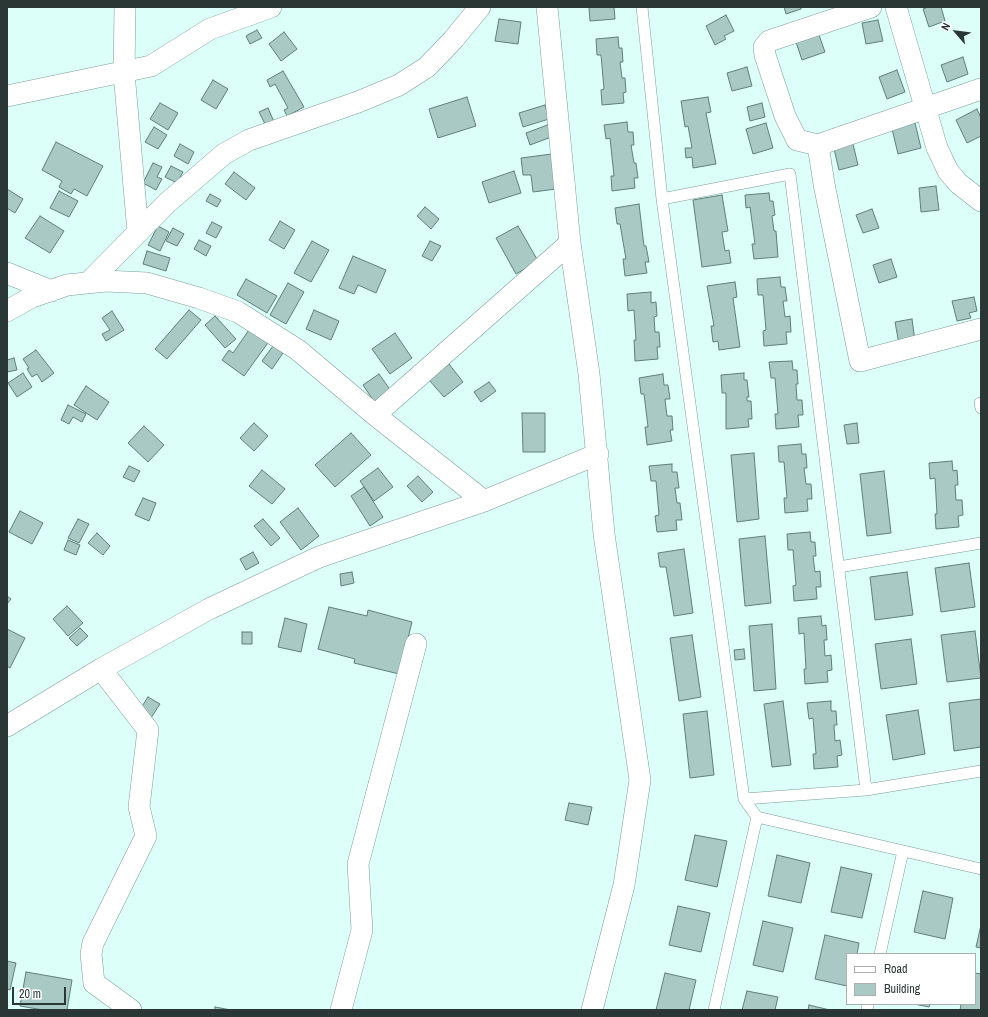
<!DOCTYPE html>
<style>
body{margin:0}
#map{position:relative;width:988px;height:1017px;overflow:hidden;background:#dcfff9;font-family:"Archivo Narrow",sans-serif}
canvas{display:block}
.frame{position:absolute;inset:0;border:8px solid #2a3735;pointer-events:none}
.legend{position:absolute;left:846px;top:953px;width:130px;height:52px;box-sizing:border-box;background:#fff;border:1px solid #aaafae;margin:0;padding:5px 7px;list-style:none;font-size:12px;color:#2a3735}
.legend li{display:flex;align-items:center;gap:8px;height:20px}
.legend b{width:20px;border:1px solid #aaafae}
.north{position:absolute;left:936px;top:12px;width:40px;height:40px;-webkit-text-stroke:3px #fff;paint-order:stroke;rotate:298deg;font-size:11px;font-weight:700;line-height:16px;text-align:center;color:#2a3735}
.north::after{content:'';display:block;margin:auto;width:14px;height:18px;background:#2a3735;clip-path:polygon(50% 0,100% 100%,50% 72%,0 100%)}
.scale{position:absolute;left:12px;top:987px;width:54px;height:18px;box-sizing:border-box;border:2px solid #2a3735;border-top:0;padding-left:5px;font-size:12px;line-height:14px;white-space:nowrap;color:#2a3735;-webkit-text-stroke:3px #fff;paint-order:stroke}
</style>
<div id="map">
<canvas width="988" height="1017"></canvas>
<div class="frame"></div>
<ul class="legend">
<li><b style="height:5px;background:#fff"></b>Road</li>
<li><b style="height:11px;background:#a8c9c4"></b>Building</li>
</ul>
<div class="north">N</div>
<div class="scale">20 m</div>
</div>
<script>
const ctx = document.querySelector('canvas').getContext('2d');
ctx.lineJoin = 'round';
function fill(path, color) {
  ctx.fillStyle = color;
  ctx.fill(path, 'evenodd');
}
function poly(rows) {
  const path = new Path2D();
  for (const r of rows) {
    path.moveTo(r[0], r[1]);
    for (let i = 2; i < r.length; i += 2) path.lineTo(r[i], r[i + 1]);
  }
  return path;
}
function trace(path, color, width, dash) {
  ctx.strokeStyle = color;
  ctx.lineWidth = width;
  ctx.lineCap = dash ? 'butt' : 'round';
  ctx.setLineDash(dash || []);
  ctx.stroke(path);
}
const building = poly([
 [589,7,614,7,615,19,590,21,589,7],
 [784,7,801,7,801,9,786,14,784,7],
 [928,7,941,7,945,21,929,27,923,9,928,7],
 [726,15,734,31,724,36,726,39,715,45,706,26,726,15],
 [499,19,521,22,518,44,495,41,499,19],
 [878,20,883,41,866,44,862,23,878,20],
 [257,30,262,38,250,44,246,36,257,30],
 [284,32,297,49,281,61,269,44,284,32],
 [819,35,825,52,802,60,796,42,819,35],
 [618,37,619,48,622,48,623,62,620,62,622,78,625,78,626,92,623,93,624,103,602,105,601,90,604,89,601,55,597,55,596,39,618,37],
 [963,57,968,74,947,82,941,65,963,57],
 [747,67,752,86,732,91,727,73,747,67],
 [897,70,905,92,887,99,879,77,897,70],
 [283,71,304,107,287,116,284,110,288,108,275,84,270,87,267,80,283,71],
 [213,80,228,89,216,109,201,100,213,80],
 [467,97,476,126,438,138,429,109,467,97],
 [708,97,711,112,706,113,716,164,693,168,692,157,686,158,685,148,692,148,688,126,685,127,681,101,708,97],
 [160,103,178,113,168,130,150,119,160,103],
 [762,103,765,117,750,121,747,107,762,103],
 [545,105,549,119,523,127,519,113,545,105],
 [268,108,275,124,267,128,259,112,268,108],
 [977,109,981,118,981,136,967,143,956,120,977,109],
 [627,122,628,132,633,132,634,145,631,145,634,163,636,163,638,178,634,178,635,188,612,191,611,176,614,176,610,138,606,139,604,125,627,122],
 [766,123,773,148,753,154,746,129,766,123],
 [915,123,921,148,898,154,892,129,915,123],
 [550,124,554,136,530,145,526,133,550,124],
 [154,127,167,135,158,149,145,142,154,127],
 [56,142,103,166,87,196,74,189,71,194,59,187,62,181,42,170,56,142],
 [180,144,194,152,188,164,174,156,180,144],
 [853,144,858,165,839,170,834,149,853,144],
 [552,154,556,189,533,192,531,175,523,175,521,158,552,154],
 [153,163,162,167,157,177,162,179,156,190,143,183,153,163],
 [171,166,183,172,177,183,165,177,171,166],
 [514,171,521,193,489,203,482,182,514,171],
 [234,172,255,188,246,200,225,184,234,172],
 [936,186,939,210,921,212,919,188,936,186],
 [7,189,23,199,15,213,7,208,7,189],
 [59,191,78,201,69,217,50,208,59,191],
 [769,193,770,201,773,201,775,215,772,216,774,231,776,231,778,257,754,259,752,244,755,244,750,207,746,208,745,195,769,193],
 [210,194,221,200,217,207,206,201,210,194],
 [722,195,728,231,722,232,725,251,729,250,731,263,702,267,693,200,722,195],
 [639,204,644,246,646,246,649,262,645,262,647,273,625,276,623,259,626,259,620,224,617,224,615,208,639,204],
 [425,207,439,219,431,229,417,216,425,207],
 [872,209,879,228,863,233,856,215,872,209],
 [40,216,64,231,50,253,25,238,40,216],
 [280,221,295,230,284,249,269,240,280,221],
 [212,222,222,227,216,238,206,233,212,222],
 [158,226,169,232,160,251,148,245,158,226],
 [518,226,538,261,516,274,496,238,518,226],
 [173,228,184,234,177,246,166,241,173,228],
 [199,240,211,246,206,256,194,249,199,240],
 [312,241,329,250,311,282,294,273,312,241],
 [430,241,441,246,432,261,422,256,430,241],
 [147,251,170,258,166,271,143,264,147,251],
 [353,256,386,270,376,293,358,285,354,294,339,288,353,256],
 [891,259,897,277,879,283,873,265,891,259],
 [780,277,781,287,785,287,787,301,783,301,785,317,790,316,791,332,786,332,787,344,764,346,763,331,766,330,763,295,758,295,757,279,780,277],
 [246,279,277,296,267,313,237,295,246,279],
 [735,282,737,297,733,298,740,347,719,350,718,341,713,342,711,326,714,326,707,286,735,282],
 [288,283,304,292,286,324,270,315,288,283],
 [651,292,651,303,656,302,657,316,654,317,655,332,659,332,660,347,657,347,658,359,635,361,634,340,636,340,634,310,628,311,627,294,651,292],
 [974,297,977,311,969,313,971,318,957,321,952,301,974,297],
 [189,310,201,320,167,359,155,349,189,310],
 [314,310,339,321,331,340,306,329,314,310],
 [112,311,124,330,106,341,102,334,110,330,102,318,112,311],
 [215,316,236,339,225,348,205,325,215,316],
 [912,319,915,341,899,344,895,322,912,319],
 [251,327,270,340,244,376,222,360,229,350,233,353,251,327],
 [395,333,412,358,390,374,372,349,395,333],
 [273,346,283,353,272,369,262,361,273,346],
 [36,350,54,373,42,382,37,374,32,377,27,369,29,368,23,359,36,350],
 [14,358,17,370,7,372,7,360,14,358],
 [792,361,793,370,797,370,798,384,796,384,797,400,802,400,803,415,798,415,799,427,776,429,775,414,778,414,775,378,771,378,769,362,792,361],
 [449,364,463,382,444,397,429,380,449,364],
 [23,373,32,387,17,397,8,383,23,373],
 [744,373,744,380,747,380,749,397,747,397,747,401,751,401,752,419,748,419,749,427,726,429,726,393,722,393,721,375,744,373],
 [379,374,391,391,375,403,363,385,379,374],
 [663,374,664,385,668,385,670,399,665,399,667,416,672,416,673,430,670,430,672,441,647,445,645,427,648,427,644,394,641,394,639,378,663,374],
 [489,382,496,391,481,402,474,392,489,382],
 [86,386,109,402,97,420,74,405,86,386],
 [68,405,86,414,82,422,73,417,69,424,61,420,68,405],
 [522,413,545,413,545,452,523,452,522,413],
 [254,423,268,436,254,451,240,438,254,423],
 [857,423,859,443,847,444,844,425,857,423],
 [144,426,164,445,148,462,128,443,144,426],
 [351,433,371,455,335,487,315,465,351,433],
 [801,444,802,454,806,454,807,468,804,468,806,484,811,484,812,499,807,499,808,511,785,513,784,498,787,498,784,462,779,462,778,446,801,444],
 [754,453,759,519,737,522,731,455,754,453],
 [952,461,953,471,957,470,958,485,955,485,956,500,962,500,963,515,958,516,959,527,936,529,935,514,937,514,935,478,930,479,929,463,952,461],
 [672,464,672,472,677,472,679,488,675,488,677,503,680,503,682,520,676,520,677,530,657,532,655,516,659,515,656,481,651,481,649,466,672,464],
 [129,466,140,471,134,482,123,477,129,466],
 [378,468,393,487,374,501,360,481,378,468],
 [262,470,285,489,272,504,249,486,262,470],
 [884,471,891,533,867,536,860,474,884,471],
 [418,476,433,492,422,502,407,486,418,476],
 [364,487,383,517,370,526,351,496,364,487],
 [143,498,156,503,149,521,135,515,143,498],
 [298,508,319,536,301,550,280,522,298,508],
 [20,511,43,523,32,544,9,532,20,511],
 [78,519,89,524,79,543,68,538,78,519],
 [263,519,280,538,271,546,254,526,263,519],
 [810,532,811,542,815,542,816,556,813,556,815,572,820,571,821,587,816,587,817,599,794,601,793,586,796,585,793,550,788,550,787,534,810,532],
 [97,533,110,546,103,555,88,543,97,533],
 [765,536,771,603,745,606,739,539,765,536],
 [68,540,80,545,76,555,64,550,68,540],
 [684,549,693,613,674,616,666,567,660,567,658,553,684,549],
 [253,552,259,563,246,570,240,559,253,552],
 [969,563,975,607,941,612,935,568,969,563],
 [352,572,354,583,341,586,340,574,352,572],
 [907,572,913,615,875,620,870,577,907,572],
 [7,596,11,599,7,604,7,596],
 [67,606,83,623,68,636,53,619,67,606],
 [329,607,367,616,368,610,412,622,399,674,354,663,355,659,318,649,329,607],
 [821,616,822,626,826,625,827,640,824,640,825,656,831,655,832,670,827,671,828,682,805,684,804,669,806,669,804,633,799,634,798,618,821,616],
 [285,618,307,624,301,652,278,647,285,618],
 [772,624,776,689,754,691,749,626,772,624],
 [80,628,88,636,77,646,69,638,80,628],
 [7,629,25,638,10,668,7,666,7,629],
 [975,631,981,678,947,682,941,635,975,631],
 [242,632,252,632,252,644,242,644,242,632],
 [692,635,701,697,679,701,670,638,692,635],
 [911,639,917,684,881,689,875,644,911,639],
 [744,649,745,659,735,660,734,650,744,649],
 [148,697,160,704,151,718,139,711,148,697],
 [981,699,981,747,954,751,949,703,981,699],
 [783,701,791,765,772,767,764,704,783,701],
 [831,701,831,711,836,711,837,725,834,725,835,741,840,740,842,755,837,756,838,767,814,769,813,754,816,754,813,718,809,719,807,703,831,701],
 [918,710,925,754,893,760,886,715,918,710],
 [707,711,714,775,690,778,683,714,707,711],
 [569,803,592,807,588,825,565,820,569,803],
 [695,835,727,841,717,887,685,880,695,835],
 [777,855,810,863,801,903,768,896,777,855],
 [841,867,872,874,862,918,831,912,841,867],
 [923,891,953,898,945,939,914,932,923,891],
 [678,906,710,913,701,952,669,945,678,906],
 [763,921,793,928,783,972,753,965,763,921],
 [981,925,981,948,976,947,981,925],
 [825,935,859,943,857,954,847,954,847,986,815,979,825,935],
 [7,961,16,963,10,990,7,989,7,961],
 [26,972,72,980,67,1010,43,1010,20,1006,26,972],
 [665,973,696,980,689,1010,656,1010,665,973],
 [975,973,981,974,981,1010,960,1010,961,1004,975,1004,975,973],
 [747,991,778,997,775,1010,742,1010,747,991],
 [914,1004,930,1004,929,1007,914,1004],
 [809,1005,830,1010,808,1010,809,1005],
 [215,1007,231,1010,215,1010,215,1007]
]);
const lane = poly([
 [642,7,662,199,744,799,866,790,981,771],
 [662,199,790,174,866,790],
 [980,403,981,408],
 [839,567,981,543],
 [744,799,757,817],
 [880,954,903,851],
 [714,1010,757,817,981,869],
 [867,1010,868,1004]
]);
const street = poly([
 [125,7,124,73,138,232],
 [547,7,570,243,589,374,604,534,640,780,624,885,592,1010],
 [871,7,769,41,764,47,765,55,785,116,797,140,818,145,824,184,860,361,981,329],
 [896,7,937,148,948,171,958,183,981,201],
 [7,96,151,66,210,29,271,7],
 [818,145,981,89],
 [7,273,51,291],
 [88,283,167,203,224,154,249,140,358,102,399,85,427,67,453,40,480,7],
 [7,311,32,297,67,285,106,281,147,283,199,298,238,312,298,350,375,415,484,501],
 [375,415,570,243],
 [101,669,148,730,139,807,146,836,93,943,91,954,94,983,131,1010],
 [7,726,101,669,209,609,319,557,484,501,598,454],
 [341,1010,362,930,358,864,416,644]
]);
fill(building, '#a8c9c4');
trace(building, '#5f7f7a', 1);
trace(lane, '#7d9d98', 12);
trace(street, '#7d9d98', 22);
trace(lane, '#fff', 11);
trace(street, '#fff', 21);
</script>
